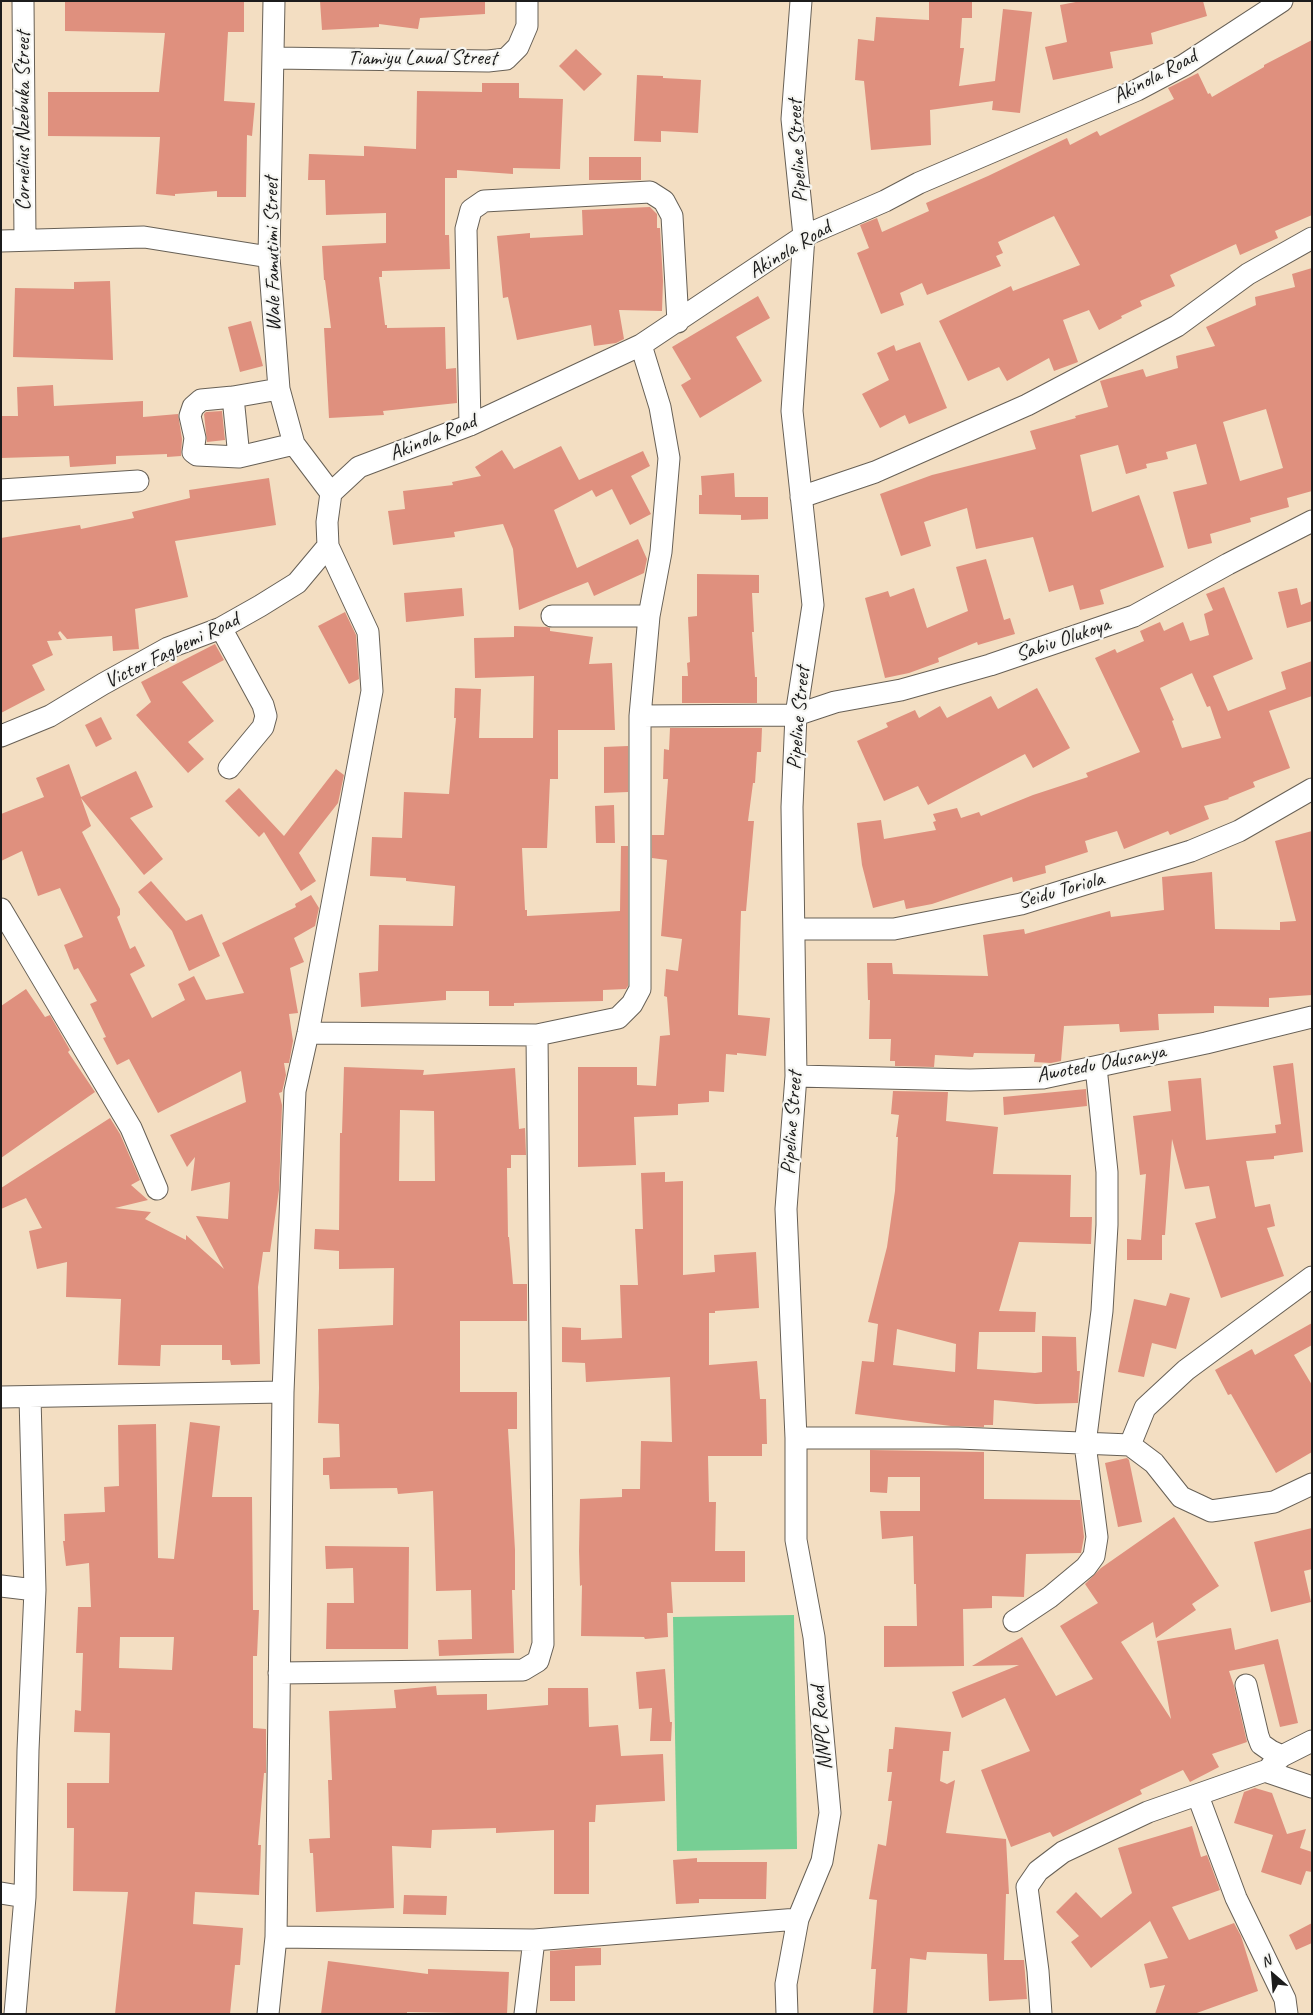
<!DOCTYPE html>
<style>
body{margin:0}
#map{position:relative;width:1313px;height:2015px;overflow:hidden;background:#f3dec2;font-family:Caveat,sans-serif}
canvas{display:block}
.frame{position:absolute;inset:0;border:2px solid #1c1c1c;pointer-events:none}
.north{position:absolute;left:1248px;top:1950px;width:50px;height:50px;-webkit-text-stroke:4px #f6f6f2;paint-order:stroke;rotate:333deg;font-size:14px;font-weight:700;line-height:20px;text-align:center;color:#1c1c1c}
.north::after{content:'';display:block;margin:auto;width:18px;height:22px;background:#1c1c1c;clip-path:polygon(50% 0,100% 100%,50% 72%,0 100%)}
</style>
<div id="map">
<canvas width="1313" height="2015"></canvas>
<div class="frame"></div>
<div class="north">N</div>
</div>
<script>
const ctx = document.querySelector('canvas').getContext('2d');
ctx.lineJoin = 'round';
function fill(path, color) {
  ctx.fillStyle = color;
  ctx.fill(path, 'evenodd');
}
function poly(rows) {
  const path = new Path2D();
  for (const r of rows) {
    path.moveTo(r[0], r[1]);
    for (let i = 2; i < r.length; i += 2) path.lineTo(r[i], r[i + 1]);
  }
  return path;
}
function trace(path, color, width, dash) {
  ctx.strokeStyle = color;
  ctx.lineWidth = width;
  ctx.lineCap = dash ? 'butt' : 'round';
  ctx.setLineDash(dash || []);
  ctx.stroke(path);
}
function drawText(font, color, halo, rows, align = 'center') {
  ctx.font = font + ' Caveat,sans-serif';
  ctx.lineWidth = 4.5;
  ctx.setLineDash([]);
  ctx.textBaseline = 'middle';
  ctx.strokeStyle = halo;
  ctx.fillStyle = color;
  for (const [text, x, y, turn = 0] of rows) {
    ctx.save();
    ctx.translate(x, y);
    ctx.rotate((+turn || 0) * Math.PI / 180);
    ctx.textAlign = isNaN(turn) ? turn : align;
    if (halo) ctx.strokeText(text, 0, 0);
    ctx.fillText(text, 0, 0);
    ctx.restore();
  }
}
const green = poly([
 [794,1615,797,1849,677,1851,673,1617]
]);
const building = poly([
 [65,1,244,1,244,32,228,32,224,101,255,103,252,136,247,135,246,197,217,197,217,191,175,194,175,196,156,194,160,137,48,136,48,92,159,92,165,33,65,31],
 [320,1,485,1,485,14,420,18,418,29,379,24,379,27,322,30],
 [929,1,972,1,972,18,962,18,960,48,964,48,959,86,995,81,1003,9,1032,12,1020,113,992,110,993,101,930,110,931,145,871,150,864,81,855,80,858,39,874,41,876,17,929,20],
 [1081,1,1203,1,1207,16,1151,33,1153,44,1110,52,1113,68,1053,80,1045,47,1067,42,1060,5],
 [1312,40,1312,215,1275,231,1278,238,1240,255,1236,244,1170,275,1175,286,1140,301,1142,306,1121,316,1122,318,1099,330,1089,310,1063,320,1078,362,1054,371,1049,358,1007,381,999,367,968,381,939,321,1011,286,1013,291,1080,265,1054,216,998,242,1003,253,996,256,1001,266,927,295,922,283,900,293,904,305,881,314,857,253,869,248,860,225,877,218,882,232,929,211,926,203,988,176,1067,138,1070,145,1097,131,1100,136,1174,99,1168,88,1198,73,1208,94,1210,93,1212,97,1264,67,1264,65],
 [576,49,602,74,584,91,559,66],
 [637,75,663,76,663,78,701,80,698,133,661,131,661,142,634,141],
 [482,83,519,83,519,98,563,99,560,169,513,168,513,174,457,170,457,178,445,178,445,235,449,235,450,269,382,271,382,277,379,277,385,325,387,325,387,328,445,327,446,369,456,368,457,403,383,411,384,415,329,418,324,328,331,328,325,280,324,280,322,246,386,243,386,213,326,215,325,180,308,180,309,154,364,156,364,146,416,149,417,91,482,92],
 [589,157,641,157,641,180,589,180],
 [650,207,657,214,657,228,660,228,663,281,662,311,619,310,624,339,616,343,594,346,591,325,517,340,508,297,503,298,497,236,530,233,530,238,583,235,582,210],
 [1312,268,1312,491,1287,498,1289,507,1250,518,1251,522,1210,534,1212,543,1188,549,1173,492,1207,484,1196,444,1166,452,1168,459,1146,464,1147,468,1126,474,1118,445,1080,455,1092,512,1139,495,1164,567,1100,590,1104,604,1080,610,1073,585,1049,592,1033,537,976,549,967,508,924,522,931,546,901,556,880,494,932,475,1036,449,1030,431,1076,418,1075,416,1108,407,1100,381,1143,369,1146,377,1178,368,1176,356,1215,346,1206,327,1256,305,1255,297,1295,287,1292,274],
 [1266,409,1283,468,1240,481,1223,422],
 [110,281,113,360,13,357,15,288,74,289,74,282],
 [758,296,770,318,736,337,762,381,700,418,681,385,691,379,672,347],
 [251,321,263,366,240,372,228,327],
 [920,342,947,408,909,424,905,415,880,428,862,394,889,380,877,353,894,345,896,351],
 [53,385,54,406,143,401,143,417,178,414,182,439,181,456,167,457,167,454,116,456,116,464,70,467,69,456,1,458,1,416,18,416,17,387],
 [222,411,225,440,207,442,204,414,206,412],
 [561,446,579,480,643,451,650,466,631,476,651,514,630,525,612,489,596,497,592,490,554,510,577,568,638,539,647,559,644,573,594,596,588,582,519,610,513,549,503,524,454,532,455,537,393,545,388,511,405,509,403,491,453,485,452,482,481,476,475,467,502,450,514,469],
 [734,473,735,497,768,497,768,519,741,520,741,515,699,514,699,495,702,495,701,476],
 [269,478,276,525,175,541,188,597,135,609,139,649,113,651,112,636,67,639,60,631,58,633,62,640,47,641,53,655,32,665,45,690,1,713,1,538,80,525,81,529,134,518,132,512,190,498,189,490],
 [986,559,1004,620,1010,618,1015,634,978,645,977,642,938,658,939,662,909,673,885,678,865,598,888,591,890,597,914,588,927,628,968,611,956,567],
 [697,574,759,575,759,593,752,593,754,632,752,632,755,677,757,677,757,703,682,703,682,676,688,676,687,663,690,662,688,617,697,616],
 [1224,587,1253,659,1213,676,1228,711,1286,689,1281,672,1312,661,1312,696,1269,711,1290,768,1253,782,1255,787,1228,798,1229,799,1204,806,1209,819,1170,835,1168,831,1124,849,1117,831,1085,841,1088,852,1045,866,1046,873,1013,882,1012,877,932,904,906,909,904,900,873,908,862,865,857,823,881,820,884,839,936,830,933,822,936,821,933,814,957,808,961,818,979,812,981,816,1033,795,1088,777,1086,773,1140,752,1095,658,1115,649,1117,653,1144,641,1140,631,1160,622,1164,631,1183,622,1190,641,1209,635,1204,614,1213,610,1206,594],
 [1192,673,1207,707,1210,706,1221,738,1182,748,1172,721,1174,720,1160,688],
 [462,588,464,616,406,622,404,593],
 [1297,588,1301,605,1312,601,1312,621,1287,628,1278,592],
 [345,612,356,635,359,679,349,684,318,626],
 [514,626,547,627,550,628,550,631,593,637,589,664,612,663,615,730,558,730,558,779,550,779,547,848,522,848,525,910,527,910,527,916,620,911,621,846,628,846,628,986,626,989,603,990,603,1001,514,1003,514,1006,489,1006,489,991,446,991,446,1000,361,1007,359,973,378,971,379,925,453,926,455,886,406,881,406,878,370,876,372,837,402,838,404,792,449,794,456,718,454,718,455,688,481,689,479,738,533,738,534,676,475,678,474,638,514,637],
 [215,644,224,660,182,682,214,721,188,742,204,759,188,773,136,715,151,702,141,682],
 [1037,688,1070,748,1033,768,1025,754,928,805,918,786,884,801,857,741,888,727,886,723,915,710,919,718,940,706,947,718,991,696,998,709],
 [101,717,112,739,96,747,85,725],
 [670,728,762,728,761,752,757,752,755,783,753,783,748,821,754,821,746,911,741,911,738,1011,738,1015,770,1018,766,1056,737,1053,737,1055,726,1054,724,1092,709,1091,709,1102,678,1104,678,1115,634,1117,636,1165,578,1167,578,1067,637,1067,637,1085,656,1086,660,1036,670,1035,667,997,664,996,666,969,678,971,682,939,661,936,667,860,652,858,652,835,664,835,668,779,663,779,664,749,669,750],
 [628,746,628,792,604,793,604,747],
 [69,764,81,797,136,771,153,807,130,818,163,859,144,875,81,798,91,826,82,832,120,909,120,915,117,917,130,949,135,946,145,966,130,974,152,1018,185,1000,178,984,194,976,206,1000,244,993,222,943,296,907,295,904,311,895,319,908,315,926,294,938,304,962,290,968,298,1013,289,1014,293,1041,289,1063,284,1063,286,1075,282,1092,279,1093,282,1105,279,1190,270,1252,263,1252,258,1287,260,1364,231,1365,230,1360,222,1360,222,1345,161,1345,160,1366,118,1365,121,1299,66,1297,67,1262,37,1269,29,1231,42,1228,26,1198,1,1209,1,1188,110,1118,120,1134,140,1180,131,1185,148,1200,115,1208,151,1212,145,1219,186,1240,186,1235,224,1269,196,1216,228,1219,230,1182,191,1191,195,1157,187,1167,170,1135,246,1102,241,1071,158,1113,129,1059,117,1065,103,1038,106,1037,90,1004,97,1001,78,968,74,970,64,945,83,937,60,888,38,896,22,851,1,861,1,814,44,797,36,778],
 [336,769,344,775,338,803,299,853,316,881,301,891,264,832,259,837,225,801,239,788,284,836],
 [614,805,615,843,596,843,595,806],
 [1312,831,1312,995,1269,998,1269,1007,1214,1006,1214,1013,1158,1014,1159,1030,1120,1032,1119,1024,1064,1026,1061,1061,1051,1063,1034,1062,1035,1054,974,1053,973,1057,935,1055,934,1067,895,1066,895,1061,890,1061,891,1039,869,1039,870,1000,868,1000,867,963,892,963,893,974,988,976,983,935,1024,929,1025,934,1110,911,1111,917,1164,910,1162,877,1212,872,1215,929,1280,930,1280,922,1296,921,1275,841],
 [151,881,186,921,202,914,220,956,189,971,172,931,138,892],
 [26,989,45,1017,50,1015,70,1050,68,1052,95,1092,1,1158,1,1006],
 [1293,1063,1303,1152,1274,1156,1274,1159,1246,1161,1255,1207,1270,1204,1275,1226,1267,1228,1284,1276,1221,1298,1195,1223,1216,1218,1209,1186,1185,1189,1172,1139,1165,1235,1162,1235,1162,1260,1127,1260,1127,1239,1141,1240,1146,1174,1140,1175,1133,1116,1171,1111,1168,1081,1201,1078,1206,1140,1276,1133,1275,1125,1281,1124,1273,1066],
 [344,1067,424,1070,423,1075,515,1068,519,1129,525,1128,526,1155,511,1155,511,1168,507,1168,508,1237,509,1237,513,1284,527,1284,527,1321,460,1321,460,1392,517,1392,517,1429,508,1429,515,1550,515,1590,512,1590,514,1653,439,1656,438,1640,472,1639,471,1590,436,1591,433,1491,398,1494,397,1488,330,1489,329,1475,323,1475,323,1458,340,1457,339,1424,318,1423,319,1388,318,1329,393,1325,394,1268,339,1269,339,1251,314,1249,315,1229,339,1230,340,1133,342,1133],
 [400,1110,434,1111,435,1181,399,1181],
 [1086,1089,1087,1106,1004,1115,1003,1097],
 [893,1091,948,1092,946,1121,998,1127,993,1174,1071,1175,1070,1217,1092,1217,1091,1244,1019,1242,999,1311,1036,1312,1035,1332,979,1332,977,1369,1035,1373,1042,1372,1042,1336,1076,1337,1077,1371,1080,1371,1078,1403,1036,1404,994,1400,993,1425,984,1425,984,1427,951,1426,855,1414,862,1361,874,1362,878,1324,868,1322,887,1247,895,1191,898,1137,896,1137,899,1115,891,1114],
 [897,1329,956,1344,955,1372,893,1365],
 [665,1172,665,1182,683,1181,683,1275,715,1272,714,1255,756,1252,759,1308,715,1311,715,1313,709,1313,709,1365,757,1361,760,1399,766,1399,767,1444,762,1444,762,1456,708,1456,709,1502,716,1502,715,1551,745,1551,745,1582,671,1582,673,1613,667,1613,668,1637,645,1639,644,1637,581,1636,582,1585,580,1586,579,1551,580,1499,622,1497,622,1489,640,1489,641,1441,672,1442,670,1377,586,1382,585,1363,562,1362,562,1327,581,1328,581,1340,622,1338,620,1285,638,1285,635,1229,643,1229,641,1173],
 [1170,1293,1190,1298,1176,1349,1152,1343,1144,1377,1118,1372,1134,1299,1166,1306],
 [1312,1323,1312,1345,1294,1355,1312,1385,1312,1452,1276,1473,1231,1394,1228,1395,1215,1370,1252,1349,1255,1355],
 [190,1422,220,1426,212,1497,252,1497,253,1610,259,1610,257,1656,253,1656,253,1728,266,1729,266,1773,264,1773,258,1845,261,1845,259,1895,195,1892,193,1924,243,1928,240,1965,235,1965,230,2014,115,2014,128,1892,73,1891,74,1828,67,1828,67,1783,109,1783,110,1733,74,1732,75,1710,81,1711,83,1653,76,1653,78,1607,91,1607,89,1563,66,1566,63,1541,65,1541,64,1514,105,1512,104,1487,119,1486,118,1425,156,1424,158,1558,174,1559],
 [120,1637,174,1637,172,1670,119,1668],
 [870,1450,984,1452,984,1499,1080,1500,1084,1537,1081,1553,1026,1554,1024,1597,992,1596,992,1608,963,1609,964,1666,884,1667,884,1626,917,1626,916,1584,914,1584,913,1536,882,1539,880,1511,920,1511,920,1477,888,1477,887,1493,870,1492],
 [1127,1458,1129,1460,1142,1522,1118,1527,1105,1463],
 [1174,1517,1219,1586,1192,1604,1196,1610,1156,1638,1153,1622,1121,1642,1171,1719,1157,1641,1231,1628,1235,1650,1278,1639,1298,1723,1280,1727,1264,1664,1229,1671,1234,1686,1247,1742,1212,1754,1219,1767,1190,1782,1183,1770,1140,1790,1142,1794,1053,1837,1050,1832,1011,1847,981,1770,1030,1751,1005,1698,962,1718,952,1692,1019,1665,972,1666,1022,1637,1056,1696,1093,1679,1060,1626,1098,1603,1085,1584,1101,1568],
 [1312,1528,1312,1569,1304,1571,1311,1602,1271,1612,1254,1542],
 [325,1546,409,1547,408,1649,326,1649,327,1603,354,1603,353,1568,326,1569],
 [665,1669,670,1722,672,1722,671,1741,650,1741,652,1708,639,1709,636,1672],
 [436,1686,437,1695,487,1694,487,1710,548,1705,548,1688,588,1688,589,1727,618,1725,621,1756,663,1754,665,1801,596,1805,595,1822,589,1822,589,1894,554,1894,554,1830,496,1833,496,1828,432,1830,431,1848,392,1846,394,1908,316,1912,313,1853,310,1853,309,1839,330,1838,328,1780,332,1780,329,1711,396,1708,394,1690],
 [895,1727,951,1732,949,1751,943,1751,940,1781,947,1784,955,1780,946,1833,1006,1839,1009,1894,1006,1894,1004,1960,1024,1960,1027,1999,989,2001,987,1954,927,1952,926,1960,910,1958,907,2014,873,2014,876,1969,871,1969,877,1900,869,1899,878,1844,886,1846,892,1801,888,1801,892,1772,887,1772,889,1749,893,1749],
 [1255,1788,1272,1793,1287,1834,1306,1829,1300,1848,1312,1852,1312,1872,1306,1871,1301,1885,1261,1872,1273,1835,1234,1823,1244,1792],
 [1192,1826,1201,1857,1207,1855,1220,1890,1172,1907,1189,1940,1234,1923,1241,1936,1258,1991,1194,2014,1155,2014,1165,1985,1150,1988,1144,1964,1168,1958,1150,1921,1091,1968,1071,1942,1079,1936,1056,1912,1076,1892,1101,1918,1132,1893,1118,1848],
 [697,1858,697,1862,767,1862,766,1899,699,1899,699,1903,676,1904,673,1860],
 [404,1895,447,1896,446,1915,403,1914],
 [1312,1923,1312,1943,1296,1950,1289,1935],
 [585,1948,601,1948,601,1965,575,1966,575,2001,550,2001,550,1951],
 [328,1961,428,1974,428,1969,509,1972,507,2014,407,2012,407,2014,321,2014]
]);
const minor = poly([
 [23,1,25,240],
 [274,1,269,257,279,389,294,444,331,493],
 [274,58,488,61,506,59,518,47,527,26,527,1],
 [1,241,144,237,269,257],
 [279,389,233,397,201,400,193,407,190,416,195,438,193,452,197,455,239,457,294,444],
 [233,397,239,457],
 [470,425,466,229,471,210,484,201,650,192,664,201,672,216,678,322],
 [1,490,138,481],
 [331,493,359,467,470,425,641,345,804,236,885,201,919,183,1137,90,1184,65,1282,1],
 [801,497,875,472,1027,405,1177,326,1248,274,1312,238],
 [552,616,649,616],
 [221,628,263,705,266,716,263,727,229,768],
 [640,716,796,715,835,702,901,690,990,665,1134,616,1228,564,1312,521],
 [1,736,50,716,103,684,168,648,221,628,260,606,297,583,328,546],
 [1,909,131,1128,157,1189],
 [794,929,894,929,1021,904,1191,851,1239,831,1312,789],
 [308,1033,537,1035,618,1018,632,1004,640,989,640,716,649,616,661,552,669,458,660,407,641,345],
 [796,1076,970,1080,1043,1078,1206,1043,1312,1017],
 [1,1397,283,1392],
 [796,1438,958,1438,1130,1445,1154,1463,1181,1497,1211,1511,1274,1502,1312,1484],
 [1130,1445,1145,1408,1186,1370,1312,1277],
 [1,1586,35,1590],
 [1014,1621,1050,1597,1086,1567,1094,1556,1097,1537,1085,1444,1102,1311,1107,1225,1107,1172,1096,1067],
 [279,1673,523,1670,538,1661,543,1644,537,1035],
 [1246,1685,1258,1736,1261,1744,1271,1751,1282,1756],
 [1271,1766,1282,1756,1312,1741],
 [1198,1796,1236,1898,1285,1999,1287,2014],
 [1,1893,25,1897],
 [276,1937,534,1940,798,1919],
 [15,2014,25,1897,28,1750,35,1590,30,1397],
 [268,2014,276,1937,283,1392,295,1091,308,1033,372,691,368,632,328,546,327,522,331,493],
 [525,2014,534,1940],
 [787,2014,786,1984,798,1919,822,1861,830,1813,814,1637,796,1540,796,1438,786,1209,796,1076,792,807,796,715,813,605,792,411,804,236,792,119,801,1],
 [1041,2014,1038,1971,1027,1887,1038,1871,1063,1852,1148,1812,1265,1771,1312,1787]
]);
const streetNames = [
 ["Tiamiyu Lawal Street",422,58],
 ["Akinola Road",1155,77,-28],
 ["Cornelius Nzebuka Street",23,121,-90],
 ["Pipeline Street",798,151,-93],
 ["Akinola Road",790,250,-31],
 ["Wale Famutimi Street",273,254,-91],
 ["Akinola Road",433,438,-22],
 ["Sabiu Olukoya",1063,640,-19],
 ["Victor Fagbemi Road",172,651,-26],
 ["Pipeline Street",799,718,-85],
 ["Seidu Toriola",1061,891,-16],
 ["Awotedu Odusanya",1101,1064,-11],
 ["Pipeline Street",792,1123,-86],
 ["NNPC Road",822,1728,-95]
];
fill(green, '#77cf94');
fill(building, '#df907e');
trace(minor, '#676056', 23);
trace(minor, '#fff', 21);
drawText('21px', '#1c1c1c', '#f6f6f2', streetNames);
</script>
